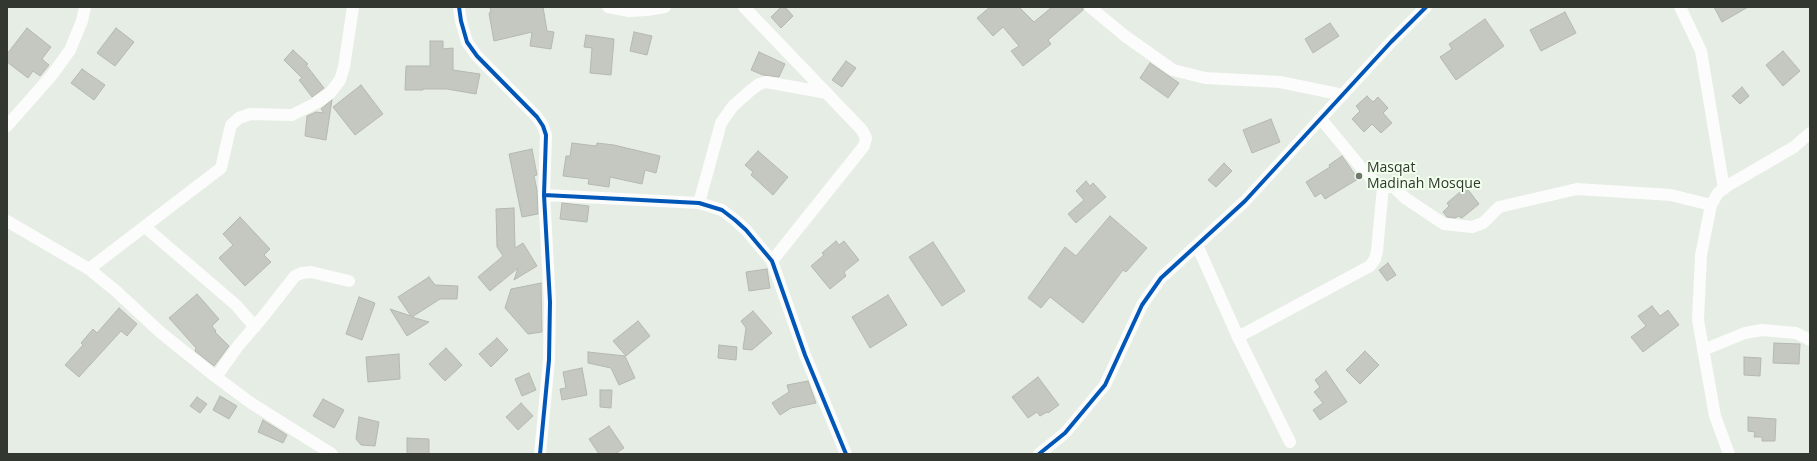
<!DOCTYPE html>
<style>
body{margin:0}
#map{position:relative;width:1817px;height:461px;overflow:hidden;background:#e6ede4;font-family:"Open Sans",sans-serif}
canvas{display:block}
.frame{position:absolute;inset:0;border:8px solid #323730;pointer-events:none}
</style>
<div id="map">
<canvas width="1817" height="461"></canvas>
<div class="frame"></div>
</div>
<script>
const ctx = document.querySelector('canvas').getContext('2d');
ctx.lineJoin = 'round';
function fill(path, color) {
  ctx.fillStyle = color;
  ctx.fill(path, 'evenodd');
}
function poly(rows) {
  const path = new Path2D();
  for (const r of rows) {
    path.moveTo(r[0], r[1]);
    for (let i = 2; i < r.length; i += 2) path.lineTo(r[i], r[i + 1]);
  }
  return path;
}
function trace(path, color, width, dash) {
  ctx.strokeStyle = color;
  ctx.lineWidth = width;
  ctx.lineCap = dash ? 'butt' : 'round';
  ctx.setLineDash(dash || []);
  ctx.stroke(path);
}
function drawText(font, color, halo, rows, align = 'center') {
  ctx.font = font + ' "Open Sans",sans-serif';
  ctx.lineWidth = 4;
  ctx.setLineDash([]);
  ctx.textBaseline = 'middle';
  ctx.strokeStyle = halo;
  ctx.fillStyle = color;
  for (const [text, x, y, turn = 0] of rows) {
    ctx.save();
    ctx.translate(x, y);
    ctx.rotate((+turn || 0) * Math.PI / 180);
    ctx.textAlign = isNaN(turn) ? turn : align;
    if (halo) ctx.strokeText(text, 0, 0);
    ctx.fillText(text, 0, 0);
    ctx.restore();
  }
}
const building = poly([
 [490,7,543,7,547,31,554,32,551,49,530,46,532,32,494,41,489,13,491,12,490,7],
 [781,7,785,7,793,16,781,28,771,17,781,7],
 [990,7,1019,7,1034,22,1052,7,1083,7,1083,10,1048,40,1051,44,1023,66,1011,51,1019,46,1003,27,993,36,977,18,990,7],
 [1714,7,1748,7,1722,22,1714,7],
 [1565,12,1576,33,1541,51,1530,30,1565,12],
 [1485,19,1504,46,1456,80,1440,57,1452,49,1449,44,1485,19],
 [1330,23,1339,36,1313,53,1305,39,1330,23],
 [27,28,51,47,42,59,49,65,40,76,33,71,28,78,7,62,7,54,27,28],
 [116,28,134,42,115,66,97,53,116,28],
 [634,32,652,36,647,55,630,51,634,32],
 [586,35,614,39,611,75,590,73,592,48,584,47,586,35],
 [430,41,443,41,443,49,453,48,453,70,480,74,476,94,447,89,423,89,423,90,405,90,406,66,430,66,430,41],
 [293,50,308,64,306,65,324,88,312,97,299,80,302,78,284,60,293,50],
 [1783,51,1800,71,1783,86,1766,65,1783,51],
 [759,52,785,64,779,77,763,75,751,70,759,52],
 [846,61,856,68,842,87,832,80,846,61],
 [1150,63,1179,83,1168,98,1140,78,1150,63],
 [82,69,105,85,94,100,71,83,82,69],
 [361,85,383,114,355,135,333,107,361,85],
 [1742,87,1749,96,1740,104,1732,96,1742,87],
 [1367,96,1373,102,1378,97,1388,108,1383,113,1392,123,1381,133,1372,124,1364,132,1352,119,1360,111,1356,106,1367,96],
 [332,100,326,140,305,136,307,116,316,112,324,113,321,109,332,100],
 [1271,119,1280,142,1252,153,1243,130,1271,119],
 [572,143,596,146,597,143,614,145,660,156,656,173,645,170,642,184,610,177,609,187,588,184,589,179,563,176,566,156,570,156,572,143],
 [532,149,537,175,534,176,537,190,538,214,522,217,509,154,532,149],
 [758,151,788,177,773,195,751,175,753,172,745,165,758,151],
 [1342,156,1358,179,1325,199,1321,193,1315,197,1306,182,1330,167,1329,165,1342,156],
 [1224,163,1232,171,1216,187,1208,180,1224,163],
 [1086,181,1090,186,1093,183,1106,197,1076,223,1068,214,1084,200,1076,191,1086,181],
 [1466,187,1479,204,1462,218,1458,216,1456,218,1447,217,1443,212,1449,206,1447,203,1466,187],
 [562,203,589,206,587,222,560,219,562,203],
 [514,208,515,248,523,243,537,266,514,280,518,268,490,291,478,277,503,256,497,247,496,209,514,208],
 [1110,216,1147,248,1126,272,1123,270,1083,323,1050,297,1041,308,1028,298,1065,247,1076,256,1110,216],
 [240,217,270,249,264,255,271,262,245,286,219,258,233,245,223,234,240,217],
 [836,241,839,245,844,241,859,260,844,272,846,276,830,289,811,266,824,255,822,253,836,241],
 [933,242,965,291,942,306,909,257,933,242],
 [1388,263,1396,275,1387,281,1379,270,1388,263],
 [767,269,770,288,749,291,746,272,767,269],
 [429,277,435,285,458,286,457,299,440,299,412,317,429,322,407,336,390,309,411,316,398,297,429,277],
 [541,283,542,332,528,334,505,308,511,289,541,283],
 [197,294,219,319,212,326,216,331,215,332,229,346,214,366,195,351,196,348,169,318,197,294],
 [888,295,907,325,870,348,852,317,888,295],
 [359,297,375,303,362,340,346,334,359,297],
 [1652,306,1660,316,1668,310,1679,325,1643,352,1631,337,1646,326,1638,316,1652,306],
 [119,308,137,324,127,336,121,331,79,377,65,365,83,345,81,343,93,329,97,333,119,308],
 [753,311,772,333,752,350,743,349,746,328,741,321,753,311],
 [638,321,650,336,626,356,613,341,638,321],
 [497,338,508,350,491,367,479,354,497,338],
 [1774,343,1800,344,1799,364,1773,363,1774,343],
 [719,345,737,347,736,360,718,358,719,345],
 [446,348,462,365,445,381,429,364,446,348],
 [1365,351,1379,365,1360,384,1346,370,1365,351],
 [588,352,625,356,635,378,619,385,611,368,588,363,588,352],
 [399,354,400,379,368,382,366,357,399,354],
 [1744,357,1761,358,1760,376,1744,375,1744,357],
 [582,368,587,395,562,400,560,389,566,388,563,372,582,368],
 [1326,371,1347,402,1320,420,1313,410,1323,403,1314,392,1320,387,1315,380,1326,371],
 [529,373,536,390,522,396,515,379,529,373],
 [1038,377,1059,405,1048,413,1047,412,1040,416,1037,412,1028,418,1012,397,1038,377],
 [808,381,816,403,791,408,780,415,772,403,789,392,787,385,808,381],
 [600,390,612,390,611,408,600,407,600,390],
 [220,396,237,406,229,419,213,410,220,396],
 [197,397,207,404,200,413,190,406,197,397],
 [323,399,344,410,334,428,313,416,323,399],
 [521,403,533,416,518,430,506,417,521,403],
 [359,417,379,422,375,446,361,445,356,439,359,417],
 [1748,417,1776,419,1775,441,1762,441,1762,437,1754,437,1755,432,1748,431,1748,417],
 [263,420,287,435,283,443,258,432,263,420],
 [609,426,624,448,615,454,599,454,589,439,609,426],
 [407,438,429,439,429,454,407,454,407,438]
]);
const street = poly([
 [459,7,461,21,467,42,477,56,537,117,543,126,546,135,544,195,550,302,549,360,540,454],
 [608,7,629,11,647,10,665,7],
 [744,7,862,130,866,138,864,146,772,261],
 [1090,7,1125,36,1173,70,1205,78,1280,82,1343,95],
 [1680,7,1701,51,1724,189],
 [1321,119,1364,171,1376,183,1383,187,1394,187,1405,198,1444,224,1472,227,1483,223,1499,207,1577,189,1671,195,1711,205],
 [7,126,52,75,70,50,82,21,85,7],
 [544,195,699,203,722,210,735,220,746,230,772,261,805,355,846,454],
 [699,203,721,123,733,106,750,91,759,84,766,82,827,93],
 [7,221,89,269,116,291,160,332,216,377,251,403,332,454],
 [145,227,236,305,255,327],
 [1197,245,1238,337,1290,442],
 [89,269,221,168,231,125,239,118,250,114,292,115,316,103,330,93,340,80,344,67,353,7],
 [1238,337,1370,266,1375,259,1377,251,1383,187],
 [1703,350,1745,333,1762,330,1796,333,1810,340],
 [216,377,238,346,262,318,295,276,302,273,311,272,349,281],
 [1039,454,1065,433,1105,385,1142,305,1161,278,1245,201,1391,42,1426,7],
 [1729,454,1715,416,1698,320,1701,255,1711,205,1718,193,1727,186,1794,147,1810,133]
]);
const cycleway = poly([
 [459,7,461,21,467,42,477,56,537,117,543,126,546,135,544,195,550,302,549,360,540,454],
 [544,195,699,203,722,210,735,220,746,230,772,261,805,355,846,454],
 [1039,454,1065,433,1105,385,1142,305,1161,278,1245,201,1391,42,1426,7]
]);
const markers = [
 [1359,176,4,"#71776f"]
];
const poiNames = [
 ["Masqat",1367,168],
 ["Madinah Mosque",1367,184]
];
fill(building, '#c4c8c0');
trace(building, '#b5b8b1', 1);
trace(street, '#fbfcfb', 12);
trace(cycleway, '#0057b8', 4);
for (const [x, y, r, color] of markers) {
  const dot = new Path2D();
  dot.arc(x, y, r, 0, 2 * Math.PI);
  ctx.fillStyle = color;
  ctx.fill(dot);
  trace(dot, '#f1ffed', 1.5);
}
drawText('14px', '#323730', '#f1ffed', poiNames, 'left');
</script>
